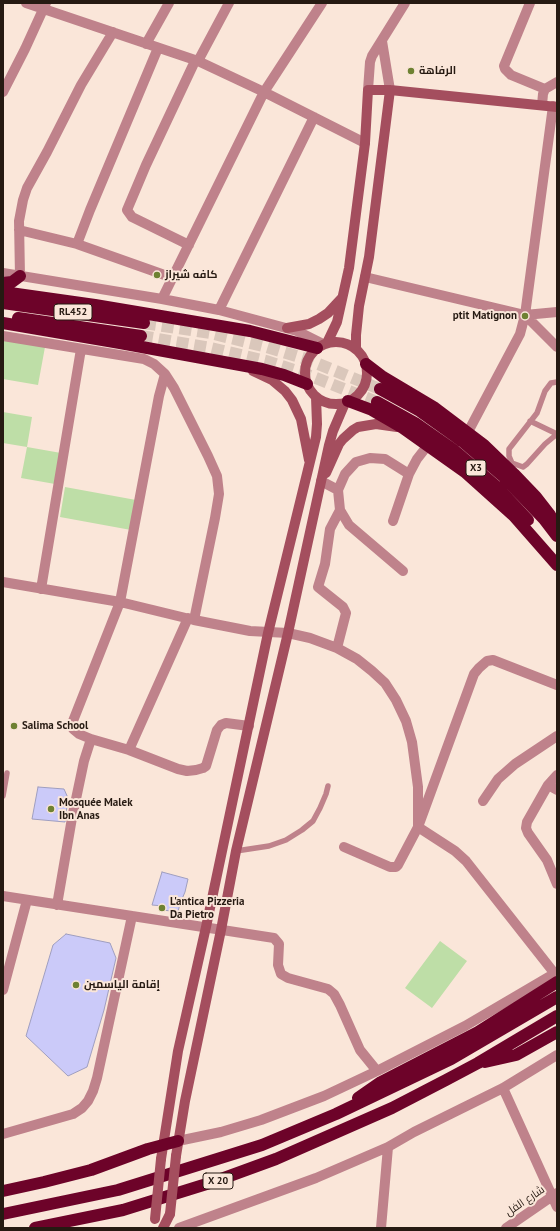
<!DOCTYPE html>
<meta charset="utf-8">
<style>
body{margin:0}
#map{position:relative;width:560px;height:1231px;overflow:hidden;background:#fae6d9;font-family:"PT Sans",sans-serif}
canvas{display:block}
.frame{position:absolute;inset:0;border:4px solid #261a12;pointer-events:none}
</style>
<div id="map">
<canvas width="560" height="1231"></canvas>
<div class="frame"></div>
</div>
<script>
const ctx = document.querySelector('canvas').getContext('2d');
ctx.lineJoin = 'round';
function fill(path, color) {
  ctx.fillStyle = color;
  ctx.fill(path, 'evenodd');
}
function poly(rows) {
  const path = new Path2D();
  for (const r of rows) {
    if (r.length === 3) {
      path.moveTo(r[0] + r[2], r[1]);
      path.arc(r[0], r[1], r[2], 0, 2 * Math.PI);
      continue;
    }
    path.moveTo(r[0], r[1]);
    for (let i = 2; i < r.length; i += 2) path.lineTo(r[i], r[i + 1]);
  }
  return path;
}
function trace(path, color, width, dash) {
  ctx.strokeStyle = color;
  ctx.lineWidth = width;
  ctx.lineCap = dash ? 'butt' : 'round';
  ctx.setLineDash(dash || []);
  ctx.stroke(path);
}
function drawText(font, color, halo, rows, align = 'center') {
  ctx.font = font + ' "PT Sans",Cairo,sans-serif';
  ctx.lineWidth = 4;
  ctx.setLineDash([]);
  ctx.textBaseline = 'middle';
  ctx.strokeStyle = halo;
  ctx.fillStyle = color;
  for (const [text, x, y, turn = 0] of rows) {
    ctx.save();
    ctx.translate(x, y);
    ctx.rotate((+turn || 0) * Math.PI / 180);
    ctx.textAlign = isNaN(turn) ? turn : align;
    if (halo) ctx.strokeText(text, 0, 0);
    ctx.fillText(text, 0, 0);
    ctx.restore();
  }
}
const green = poly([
 [3,340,45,347,38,385,3,379],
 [3,412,32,417,27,447,61,453,55,484,21,478,27,447,3,443],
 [65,487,136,500,131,530,60,517],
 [440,941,467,961,432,1008,405,988]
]);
const building = poly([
 [38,787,64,789,68,798,65,822,32,819,38,787],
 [162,872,188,879,185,892,182,899,181,899,178,912,163,910,163,906,152,905,162,872],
 [66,934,110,943,116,958,104,1010,87,1067,68,1076,26,1036,53,945,66,934]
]);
const highwayTunnel = poly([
 [144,323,210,333,267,347,306,359,380,389],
 [141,336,211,348,266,361,303,373,377,402]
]);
const lane = poly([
 [557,382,551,383,545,391,537,413,509,449,509,456,512,463,523,467,527,464,545,444,557,434],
 [530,421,557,434],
 [3,796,7,773],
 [236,851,269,846,286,840,302,830,313,821,320,808,326,794,328,786]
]);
const street = poly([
 [26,3,198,61,264,92,365,143],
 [530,3,504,66,505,69,511,75,545,89],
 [382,41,390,90],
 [146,44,169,3],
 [198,61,229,3],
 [368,90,370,62,372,56,405,3],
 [3,92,25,49,46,3],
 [542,105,543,94,545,89,557,82],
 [553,106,525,315,557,347],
 [19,230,77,244,90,210,158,48],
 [77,244,173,278],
 [189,245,132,217,127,210,146,165,195,61],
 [3,273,162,299,219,310,297,331,323,344],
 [20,276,19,221,23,200,27,188,47,152,81,85,113,32],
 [365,277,525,315,557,312],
 [162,299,264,92,322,3],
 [219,310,314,117],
 [3,336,144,359,154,364,165,374,159,396,120,602,73,721,73,729,79,734,91,739,129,750,178,769,187,771,196,770,203,768,206,766,217,730,221,725,226,723,249,726],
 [165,374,174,388,208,456,217,476,219,494,215,518,194,620],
 [468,432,520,334,525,315],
 [321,481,338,490],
 [393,521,409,474,417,459,428,445],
 [403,571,349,525,340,510,338,490,345,474,356,462,370,458,385,459,409,474],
 [3,582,120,602,194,620,250,631,288,633,310,638,337,648,357,659,372,671,385,683,396,700,406,721,412,742,418,787,418,827,398,865,396,867,390,867,344,847],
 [41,589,81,349],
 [337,648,346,613,343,607,318,587,325,564,330,529,340,510],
 [129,750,188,618],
 [548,785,557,775],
 [557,790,548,785,527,822,526,828,528,833,547,860,557,884],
 [483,801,498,779,515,764,557,736],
 [3,896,274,938,279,944,278,965,281,974,288,978,328,989,334,994,340,1005,360,1050,377,1071],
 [57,905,72,818,84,761,91,739],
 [555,974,466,861,455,851,418,827,474,674,479,668,487,661,493,660,557,685],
 [3,990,27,900],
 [503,1088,557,1207],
 [3,1134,73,1114,82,1108,88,1101,93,1091,97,1078,132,916],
 [178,1141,221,1132,261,1120,324,1096,377,1071,465,1026,557,972],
 [179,1228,316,1178,388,1147,414,1132,503,1088,557,1055],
 [381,1228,388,1147],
 [506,1228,557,1193]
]);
const secondary = poly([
 [287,328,309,324,319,319,328,313,342,298],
 [336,373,31],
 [327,343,337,322,349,268,365,143,368,90,390,90,557,107],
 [356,349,356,335,359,306,369,257,390,90],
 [253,371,272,380,285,391,292,400,301,419,309,460],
 [326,473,339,444,343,439,353,430,358,427,376,424,397,427],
 [176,1156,185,1101,221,930,236,851,288,633,329,445,333,431,345,403],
 [161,1159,178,1051,206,927,268,633,316,437,317,424,316,397],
 [163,1228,170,1214]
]);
const highway = poly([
 [3,283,12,282,20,276],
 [3,292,95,305,250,331,317,348],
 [3,303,144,323],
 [18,318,141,336],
 [3,323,120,343,262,369,284,375,307,384],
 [366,364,383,377,435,408,484,445,514,474,536,497,550,515,557,527],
 [380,389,420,411,462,441,504,477,544,519,557,536],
 [348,401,372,410,403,428,465,472,514,516,557,565],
 [377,402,415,423,455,451,497,487,528,520],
 [485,1062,516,1055,557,1032],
 [358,1098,381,1082,478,1032,557,982],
 [3,1191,44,1182,91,1170,148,1149,178,1141],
 [3,1214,118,1190,262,1145,336,1114,451,1059,557,997],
 [35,1228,123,1210,213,1182,276,1159,392,1108,446,1080,478,1063,557,1016]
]);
const secondaryBridge = poly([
 [170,1214,176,1156],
 [155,1219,161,1159]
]);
const markers = [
 [411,71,4,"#6e8132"],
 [157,275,4,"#6e8132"],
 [525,316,4,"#6e8132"],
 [14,726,4,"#6e8132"],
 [51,809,4,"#6e8132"],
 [162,908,4,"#6e8132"],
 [76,985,4,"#6e8132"]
];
const shields = [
 [73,312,38],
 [476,468,20],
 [218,1181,30]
];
const shieldNames = [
 ["RL452",73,312],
 ["X3",476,468],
 ["X 20",218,1181]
];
const poiNames = [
 ["الرفاهة",419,71],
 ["کافه شيراز",165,275],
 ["ptit Matignon",517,316,"right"],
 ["Salima School",22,726],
 ["Mosquée Malek",59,803],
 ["Ibn Anas",59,816],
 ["L'antica Pizzeria",170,902],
 ["Da Pietro",170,915],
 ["إقامة الياسمين",84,985]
];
const streetNames = [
 ["شارع الفل",525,1201,-34]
];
fill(green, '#bedea7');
fill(building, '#cbcaf9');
trace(building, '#9f9ebf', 1);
trace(highwayTunnel, '#dac7bb', 12, [12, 6]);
trace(lane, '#bf828b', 5.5);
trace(street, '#bf828b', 10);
trace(secondary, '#a44e5e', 10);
trace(highway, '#6d0329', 12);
trace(secondaryBridge, '#a44e5e', 10);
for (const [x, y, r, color] of markers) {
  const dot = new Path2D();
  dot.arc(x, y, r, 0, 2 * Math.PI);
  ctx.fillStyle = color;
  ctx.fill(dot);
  trace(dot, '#fae6d9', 1.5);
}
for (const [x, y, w] of shields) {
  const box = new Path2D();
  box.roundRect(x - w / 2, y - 8, w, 16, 3);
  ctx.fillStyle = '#fae6d9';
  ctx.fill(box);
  trace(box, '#261a12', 1);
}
drawText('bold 10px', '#261a12', null, shieldNames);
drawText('bold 11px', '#261a12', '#fae6d9', poiNames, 'left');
drawText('11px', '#261a12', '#fae6d9', streetNames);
</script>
